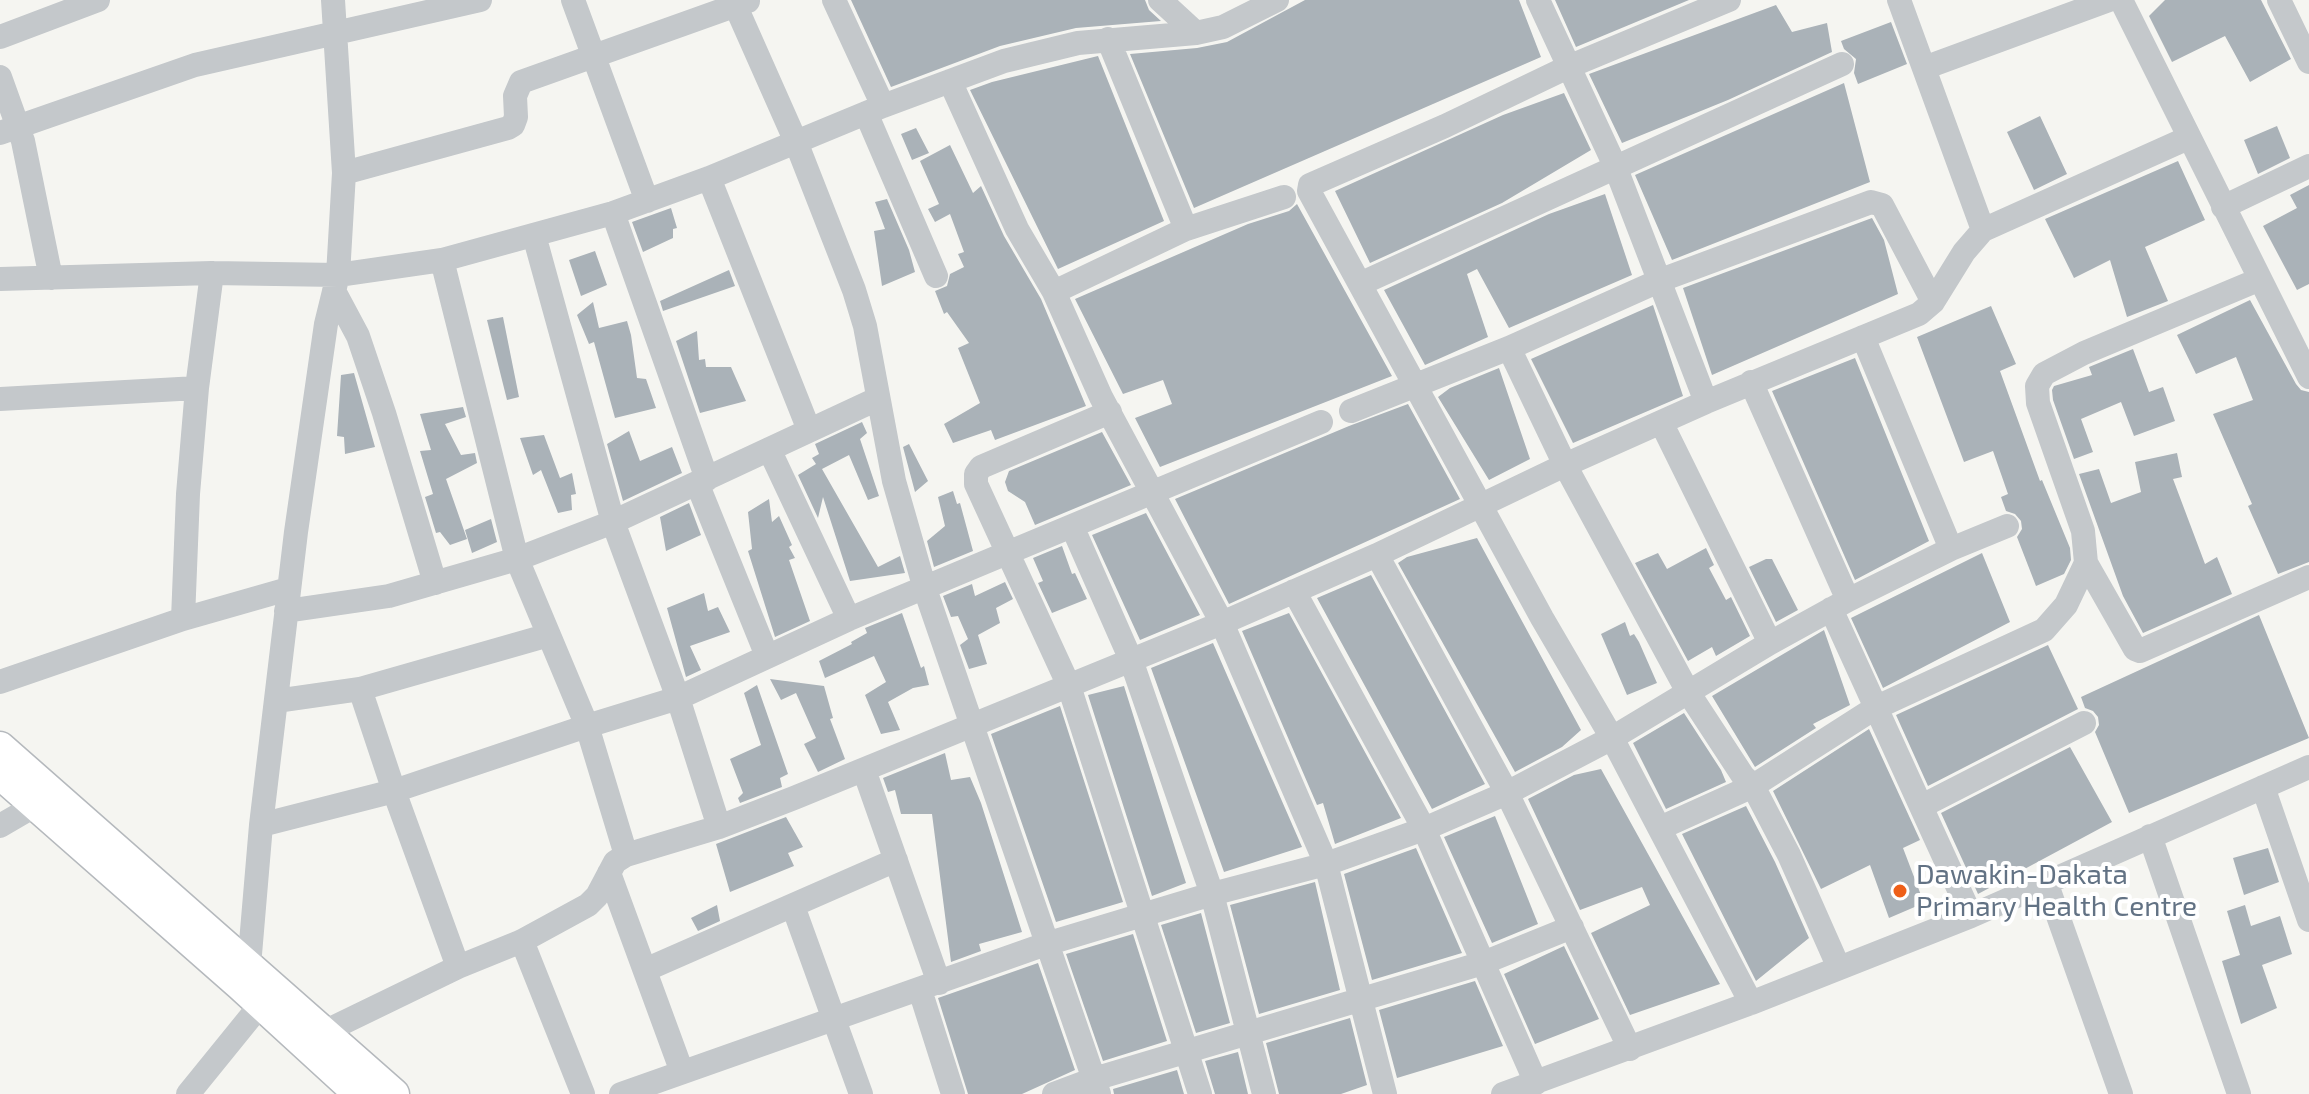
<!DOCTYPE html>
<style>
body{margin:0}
canvas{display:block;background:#f5f5f1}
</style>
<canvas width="2309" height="1094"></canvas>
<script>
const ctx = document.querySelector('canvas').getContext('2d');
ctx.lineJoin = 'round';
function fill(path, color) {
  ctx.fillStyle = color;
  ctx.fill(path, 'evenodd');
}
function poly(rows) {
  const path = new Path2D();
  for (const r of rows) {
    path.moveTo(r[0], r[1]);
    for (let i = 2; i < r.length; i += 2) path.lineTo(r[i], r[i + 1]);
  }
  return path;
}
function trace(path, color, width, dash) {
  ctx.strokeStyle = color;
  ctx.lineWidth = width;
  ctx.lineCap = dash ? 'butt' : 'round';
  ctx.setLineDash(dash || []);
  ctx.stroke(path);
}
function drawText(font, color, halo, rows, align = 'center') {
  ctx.font = font + ' "Exo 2",sans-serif';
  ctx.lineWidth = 8;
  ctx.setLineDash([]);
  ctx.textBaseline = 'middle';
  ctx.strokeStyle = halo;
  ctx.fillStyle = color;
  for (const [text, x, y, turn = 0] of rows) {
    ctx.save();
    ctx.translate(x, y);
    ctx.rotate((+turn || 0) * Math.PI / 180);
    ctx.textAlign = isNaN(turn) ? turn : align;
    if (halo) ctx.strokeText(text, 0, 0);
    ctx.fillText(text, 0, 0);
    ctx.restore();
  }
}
const building = poly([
 [851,0,1145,0,1149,10,1161,21,1076,28,1000,46,891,87],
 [1305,0,1519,0,1541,57,1194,208,1130,54,1197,48,1227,42],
 [1555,0,1689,0,1576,47],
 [2165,0,2261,0,2291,59,2250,82,2225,36,2172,62,2149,16],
 [1776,5,1792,32,1827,23,1832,52,1728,100,1622,143,1589,74],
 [1891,22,1907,64,1858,84,1854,73,1856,59,1844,49,1841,41],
 [1098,56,1164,221,1058,269,970,90,992,82],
 [1844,83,1870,182,1672,260,1635,175],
 [1564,93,1591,150,1502,203,1370,263,1335,191,1503,115],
 [2040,116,2067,174,2034,190,2007,132],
 [2277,126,2290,158,2258,174,2244,140],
 [916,128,929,153,912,160,901,134],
 [950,145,973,193,981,186,1004,236,1041,299,1086,406,995,440,991,430,953,443,944,424,980,403,958,348,969,343,947,312,944,314,935,291,947,286,950,274,964,267,958,254,964,252,950,214,935,222,928,209,939,204,920,161],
 [2178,161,2205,220,2145,247,2168,301,2127,317,2110,260,2074,278,2045,219],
 [2309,185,2309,284,2297,290,2263,226,2297,208,2290,195],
 [1605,194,1632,275,1509,328,1477,269,1467,274,1488,337,1425,365,1384,290,1549,214],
 [887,199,909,250,915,272,882,286,874,231,885,229,875,202],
 [1297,204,1392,376,1160,467,1135,418,1172,404,1163,380,1123,394,1075,299,1248,224,1289,211],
 [671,208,677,228,673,229,673,238,643,252,632,222],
 [1872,218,1884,240,1898,294,1712,375,1683,288],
 [595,251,607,285,581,296,569,260],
 [729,270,735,286,663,311,660,301],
 [2250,300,2296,384,2301,390,2309,392,2309,562,2278,574,2248,506,2252,504,2213,414,2253,400,2236,357,2196,374,2177,335],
 [593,302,599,328,627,321,631,335,637,378,646,379,656,408,615,418,594,342,589,344,577,315],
 [1653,305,1683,396,1573,443,1531,359],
 [1991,306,2016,364,2000,371,2040,481,2042,480,2070,548,2071,560,2064,574,2036,586,2017,537,2022,529,2021,521,2015,514,2006,511,2001,497,2008,494,1993,451,1964,462,1917,337],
 [503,317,519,397,507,400,487,320],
 [697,331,699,360,705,359,706,367,731,367,746,401,700,413,676,341],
 [2133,349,2149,392,2163,387,2175,421,2134,436,2121,402,2081,419,2093,452,2074,459,2053,400,2052,390,2054,386,2092,375,2089,367],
 [1855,358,1929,541,1855,580,1772,391],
 [1499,368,1530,459,1489,480,1438,397,1450,388],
 [354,373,375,447,345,454,344,437,337,436,341,375],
 [1408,404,1460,499,1229,604,1175,499,1349,426],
 [463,407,466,417,445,424,461,455,475,453,477,463,446,479,467,539,450,545,440,532,436,533,425,497,433,494,420,451,431,450,420,414],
 [862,422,867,433,860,439,879,496,868,500,849,455,822,469,878,567,900,556,905,573,850,581,823,497,818,518,798,475,816,464,812,458,819,454,815,444],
 [629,431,640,461,672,447,682,473,623,501,607,444],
 [1102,432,1131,485,1035,525,1025,502,1008,491,1005,482,1009,471],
 [544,435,560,478,572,473,576,494,571,495,572,510,558,513,541,470,533,475,520,438],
 [909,444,928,481,915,492,903,447],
 [2177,453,2182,477,2173,479,2205,564,2217,557,2232,594,2143,633,2123,596,2079,474,2099,469,2111,503,2141,492,2135,462],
 [953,491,957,504,960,503,973,551,934,567,927,541,945,526,938,497],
 [769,499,772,522,779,516,792,545,789,547,795,558,789,560,810,621,775,637,748,551,752,549,748,512],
 [689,503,701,535,666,551,660,517],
 [1146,513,1200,615,1140,640,1092,535],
 [491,519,497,542,472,553,465,530],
 [1477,538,1581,730,1562,747,1515,772,1398,563,1407,557],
 [1062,546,1072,574,1075,573,1087,599,1052,613,1038,583,1043,581,1033,558],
 [1706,548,1714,565,1709,568,1726,600,1731,597,1750,636,1716,656,1712,647,1688,661,1635,563,1658,553,1667,569],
 [1982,553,2010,622,1883,688,1851,618],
 [1766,559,1772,559,1798,610,1776,622,1749,567],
 [1371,575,1485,784,1432,809,1317,598],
 [1005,582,1013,599,996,608,1000,623,978,635,987,664,969,669,960,645,968,639,958,616,951,617,943,596,972,584,975,596],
 [704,593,708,611,718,607,730,632,690,646,701,670,686,677,667,608],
 [902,613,921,668,924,666,929,685,913,688,888,702,900,730,881,734,865,695,886,682,874,656,825,678,819,661,852,644,851,642,867,633,865,628],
 [1289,613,1401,818,1335,844,1323,803,1317,805,1242,631],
 [2259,615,2309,738,2129,813,2095,732,2099,725,2098,717,2093,711,2085,708,2081,697],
 [1625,622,1630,636,1634,634,1639,642,1657,683,1627,695,1601,634],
 [1824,630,1850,705,1813,724,1816,728,1755,767,1712,696],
 [1213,643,1302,847,1224,872,1151,668],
 [2048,645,2078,709,1928,786,1896,715],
 [770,679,824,686,833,718,830,719,845,759,818,772,804,744,816,738,796,693,781,700],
 [757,685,788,774,780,778,782,787,740,803,738,798,743,793,730,759,761,745,744,693],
 [1124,686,1186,883,1152,896,1088,695],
 [1060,706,1123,902,1056,922,991,734],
 [1684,713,1721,770,1726,782,1666,809,1633,743],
 [1869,729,1920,840,1903,848,1924,903,1889,918,1870,865,1821,889,1773,791],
 [2070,747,2112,822,1978,894,1941,813],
 [945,753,951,780,970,777,981,803,1022,932,979,944,981,951,951,962,932,814,901,814,895,790,888,792,883,778],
 [1601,769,1720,984,1630,1015,1591,933,1650,905,1642,887,1580,910,1528,799,1574,775],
 [1746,806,1775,862,1809,938,1756,981,1682,834],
 [1495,816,1538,924,1492,943,1444,837],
 [786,817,803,847,788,853,794,866,730,892,716,844],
 [1416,848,1462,953,1372,980,1344,874],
 [2268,848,2279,882,2244,895,2233,858],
 [1315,882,1340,990,1259,1014,1230,905],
 [717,905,720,921,698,931,691,918],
 [2245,905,2251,926,2280,916,2292,954,2262,965,2277,1008,2241,1024,2222,961,2240,955,2227,911],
 [1201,913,1230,1023,1196,1033,1161,925],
 [1133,934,1167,1041,1103,1061,1066,954],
 [1564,946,1599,1019,1535,1044,1504,974],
 [1038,963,1075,1070,1022,1094,968,1094,938,998],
 [1475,981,1503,1046,1397,1078,1379,1010],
 [1350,1018,1367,1085,1341,1094,1279,1094,1266,1043],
 [1238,1052,1248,1094,1215,1094,1205,1061],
 [1177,1070,1184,1094,1114,1094,1113,1089]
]);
const minor = poly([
 [573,0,647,201],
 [733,0,796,142,854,290,865,326,894,481,925,589,1099,1094],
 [834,0,883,106],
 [1160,0,1196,33],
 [1538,0,1615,166,1706,402],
 [1729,0,1568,67,1445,126,1310,185,1309,191,1542,618,1612,738,1751,1003],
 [1899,0,1983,230],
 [2121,0,2309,377],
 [2279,0,2309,62],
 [0,37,98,0],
 [1108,39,1186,229],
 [1924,68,2109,0],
 [0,77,23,141,51,278],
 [950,81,1017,229,1054,292,1101,397,1222,623,1326,864,1385,1094],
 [866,113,936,276],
 [0,133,195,65,480,0],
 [344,173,508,128,513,125,516,117,515,96,521,82,748,1],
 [709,178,809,430],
 [2223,207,2309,166],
 [613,213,707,479],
 [534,235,613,522,678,698,719,827],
 [442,260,517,559,587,726,626,855],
 [0,279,212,273,338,275,442,260,613,213,709,178,883,106,1004,61,1078,43,1196,33,1223,27,1277,0],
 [1360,284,1842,64],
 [334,291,358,336,384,413,435,583],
 [1054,292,1186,229,1284,197],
 [1863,337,1951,549],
 [1509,348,1565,465,1688,692,1743,776,1753,786,1789,855,1839,968],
 [1751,382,1848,600],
 [0,399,197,388],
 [1351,411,1509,348,1661,280,1871,202,1882,205,1933,302],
 [1110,412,981,467,976,474,976,484,1069,686,1200,1094],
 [1661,422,1770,643],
 [769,449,849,619],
 [697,483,767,656],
 [1072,526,1131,660,1212,894,1264,1094],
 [1377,555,1507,793,1630,1049],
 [2086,563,2135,649,2140,651,2309,577],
 [1294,591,1424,829,1536,1083],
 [1831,609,1971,916],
 [286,611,389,596,517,559,613,522,877,399],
 [183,619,188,494,197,388,212,273],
 [0,682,183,619,288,589],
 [360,689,394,791,458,967],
 [276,701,360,689,549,635],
 [864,770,939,983],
 [2263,787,2309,920],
 [1922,806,2084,723],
 [261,825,394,791,587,726,678,698,849,619,1321,422],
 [0,826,36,805],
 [1660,828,1753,786,1875,708,2044,630,2066,605,2086,563,2083,531,2038,403,2037,386,2044,374,2084,353,2258,280],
 [2150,836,2239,1094],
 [609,873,682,1072],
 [2046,882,2121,1094],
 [793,906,861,1094],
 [522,941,583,1094],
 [249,966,261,825,296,532,326,324,338,275,344,173,333,0],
 [645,970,896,860],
 [920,990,953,1094],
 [324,1032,458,967,522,941,588,905,597,896,615,862,626,855,719,827,794,798,1222,623,1377,555,1565,465,1706,402,1919,314,1933,302,1964,252,1983,230,2188,138],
 [188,1094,261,1004],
 [621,1094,1046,944,1212,894,1326,864,1424,829,1507,793,1612,738,1770,643,1848,600,1951,549,2007,526],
 [1054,1094,1094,1079,1483,963,1572,927],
 [1503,1094,1751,1003,1971,916,2309,767]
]);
const major = poly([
 [0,747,394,1094],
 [0,774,240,985,359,1094]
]);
const markers = [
 [1900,891,8,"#ee5f18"]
];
const poiNames = [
 ["Dawakin-Dakata",1916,875],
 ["Primary Health Centre",1916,907]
];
fill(building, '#aab2b8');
trace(major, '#b5b9bd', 33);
trace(minor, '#c4c8cb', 24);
trace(major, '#fff', 30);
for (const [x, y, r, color] of markers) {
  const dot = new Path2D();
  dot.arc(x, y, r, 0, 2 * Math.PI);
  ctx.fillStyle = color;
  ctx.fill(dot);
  trace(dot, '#fff', 3);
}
drawText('28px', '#627284', '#fff', poiNames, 'left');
</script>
